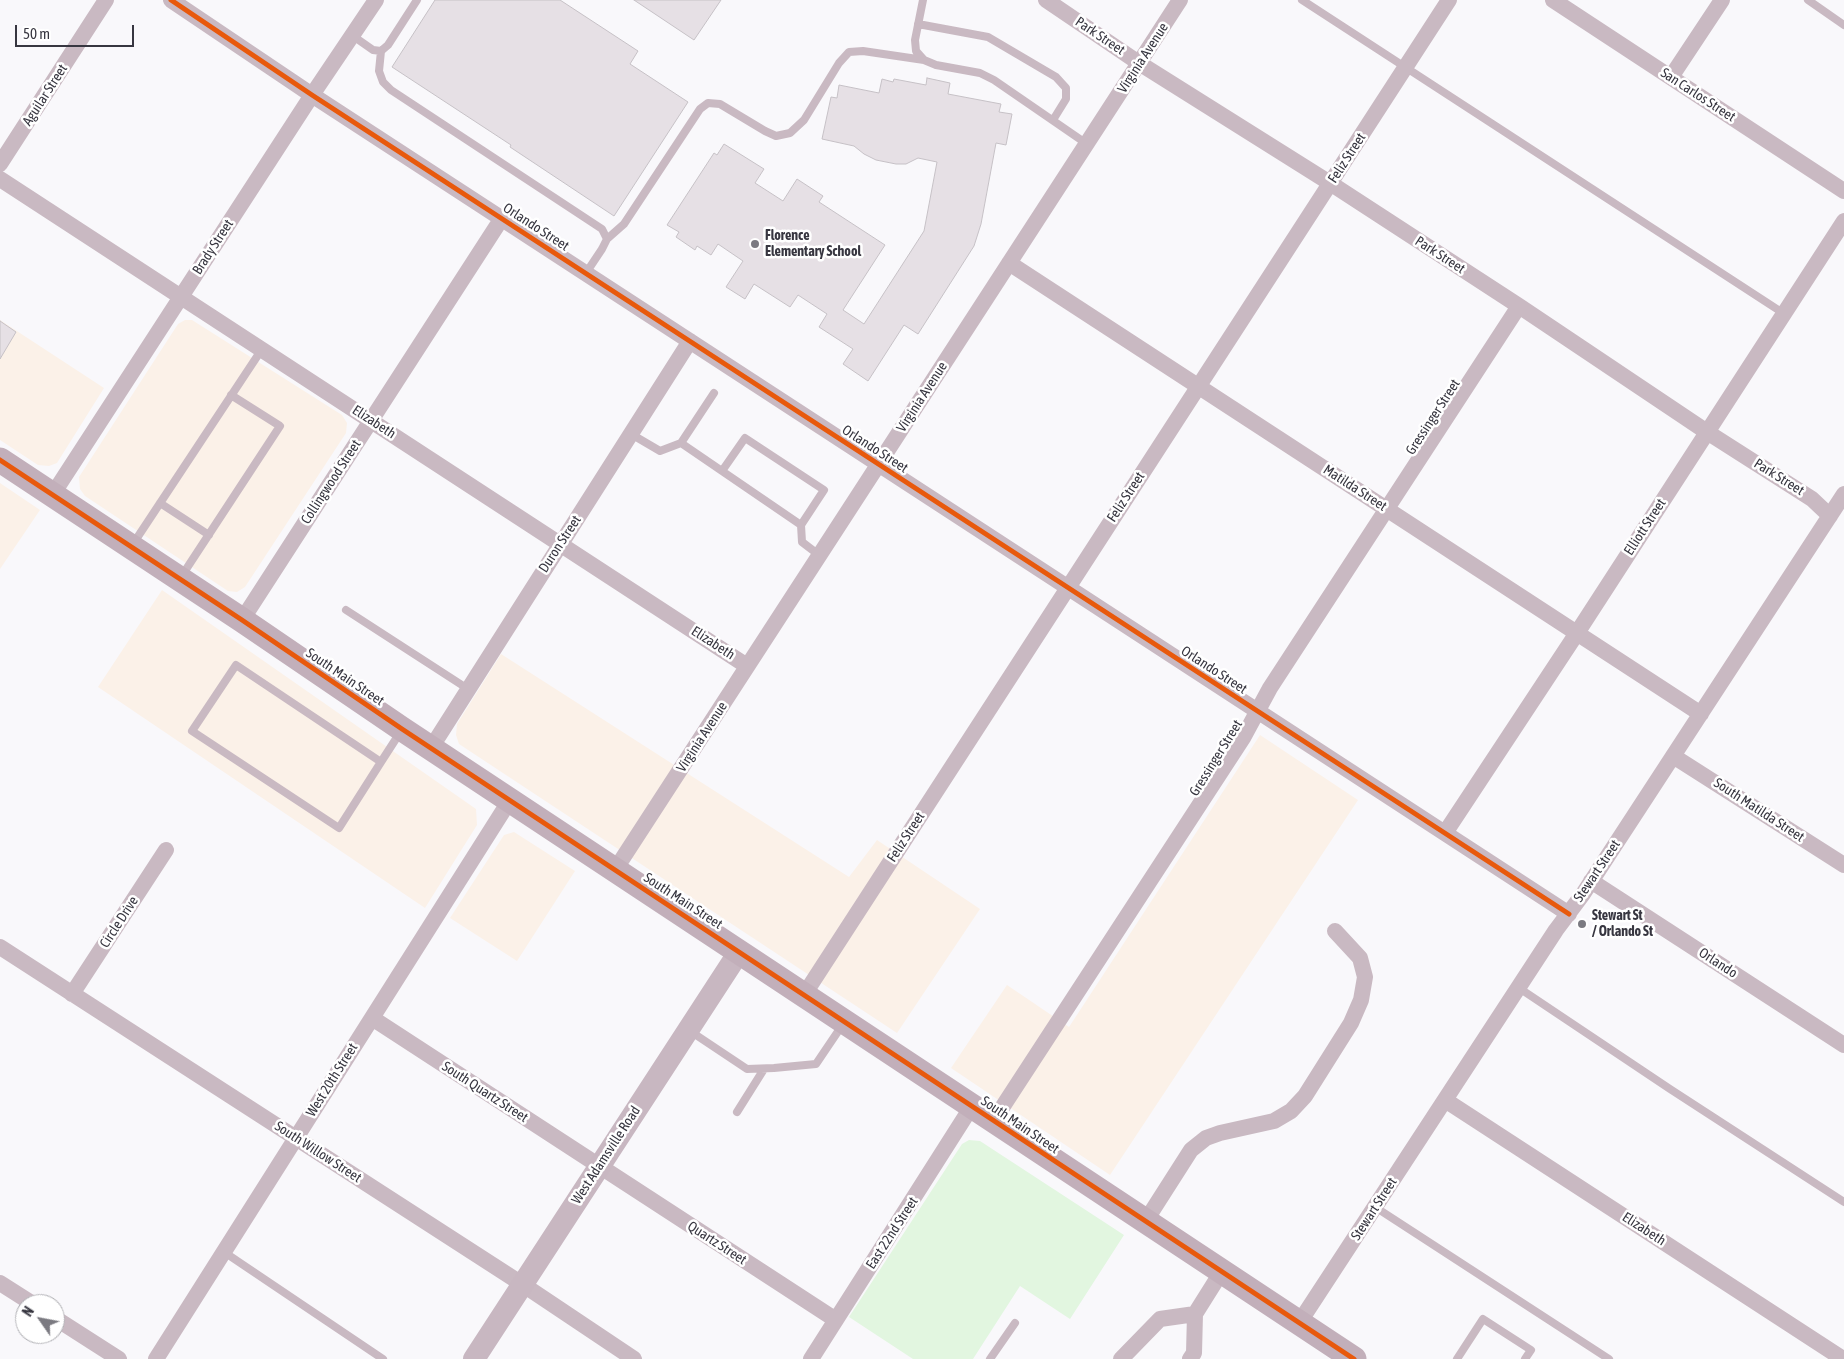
<!DOCTYPE html>
<style>
body{margin:0}
#map{position:relative;width:1844px;height:1359px;overflow:hidden;background:#f9f8fb;font-family:"Asap Condensed",sans-serif}
canvas{display:block}
.north{position:absolute;left:15px;top:1294px;width:50px;height:50px;box-sizing:border-box;background:#fff;border:1px solid #afafb3;border-radius:50%;rotate:303deg;font-size:14px;font-weight:700;line-height:20px;text-align:center;color:#373640}
.north::after{content:'';display:block;margin:auto;width:18px;height:22px;background:#7b7a81;clip-path:polygon(50% 0,100% 100%,50% 72%,0 100%)}
.scale{position:absolute;left:15px;top:25px;width:119px;height:22px;box-sizing:border-box;border:2px solid #373640;border-top:0;padding-left:6px;font-size:15px;line-height:18px;white-space:nowrap;color:#373640;-webkit-text-stroke:4px #fff;paint-order:stroke}
</style>
<div id="map">
<canvas width="1844" height="1359"></canvas>
<div class="north">N</div>
<div class="scale">50 m</div>
</div>
<script>
const ctx = document.querySelector('canvas').getContext('2d');
ctx.lineJoin = 'round';
function fill(path, color) {
  ctx.fillStyle = color;
  ctx.fill(path, 'evenodd');
}
function poly(rows) {
  const path = new Path2D();
  for (const r of rows) {
    path.moveTo(r[0], r[1]);
    for (let i = 2; i < r.length; i += 2) path.lineTo(r[i], r[i + 1]);
  }
  return path;
}
function trace(path, color, width, dash) {
  ctx.strokeStyle = color;
  ctx.lineWidth = width;
  ctx.lineCap = dash ? 'butt' : 'round';
  ctx.setLineDash(dash || []);
  ctx.stroke(path);
}
function drawText(font, color, halo, rows, align = 'center') {
  ctx.font = font + ' "Asap Condensed",sans-serif';
  ctx.lineWidth = 5;
  ctx.setLineDash([]);
  ctx.textBaseline = 'middle';
  ctx.strokeStyle = halo;
  ctx.fillStyle = color;
  for (const [text, x, y, turn = 0] of rows) {
    ctx.save();
    ctx.translate(x, y);
    ctx.rotate((+turn || 0) * Math.PI / 180);
    ctx.textAlign = isNaN(turn) ? turn : align;
    if (halo) ctx.strokeText(text, 0, 0);
    ctx.fillText(text, 0, 0);
    ctx.restore();
  }
}
const commercial = poly([
 [0,320,104,388,57,463,49,466,38,465,0,440],
 [185,320,192,320,342,415,347,423,346,433,245,587,237,592,228,591,85,496,80,489,79,477,178,324],
 [0,483,40,510,0,569],
 [162,590,476,809,477,825,425,908,98,687],
 [501,654,849,877,877,840,980,909,897,1033,459,744,456,735,457,724],
 [1260,735,1358,800,1110,1175,951,1068,1007,985,1069,1027],
 [514,832,575,871,517,961,450,918,504,835]
]);
const green = poly([
 [969,1140,980,1141,1124,1235,1070,1319,1020,1286,973,1359,913,1359,849,1317,962,1144]
]);
const building = poly([
 [435,0,560,0,638,51,630,64,688,102,614,216,510,147,511,145,392,67,435,0],
 [634,0,721,0,694,40,634,0],
 [927,78,950,83,948,94,1001,104,999,112,1012,114,1006,145,996,143,981,224,974,246,918,334,904,325,868,381,843,364,853,349,819,327,827,314,798,295,790,307,754,284,745,299,726,287,743,261,718,244,711,255,697,246,695,250,676,237,679,232,667,225,714,153,717,155,724,144,764,169,755,183,783,201,797,179,823,196,819,202,885,245,843,310,864,324,924,231,937,162,918,158,906,164,896,164,876,160,864,154,854,146,822,139,831,97,837,98,839,85,879,93,882,79,893,82,894,79,926,85,927,78],
 [0,321,16,332,0,359,0,321]
]);
const lane = poly([
 [923,0,915,40,916,51,924,60,936,65,980,73,994,80,1087,144],
 [1302,0,1783,313],
 [1808,0,1844,25],
 [918,24,988,37,1056,77,1066,88,1066,99,1053,120],
 [353,36,373,50,381,51,388,45,417,0],
 [381,51,379,71,383,82,391,90,602,229,607,239],
 [586,273,602,249,607,239,624,224,700,109,708,103,720,104,765,131,776,136,790,133,804,120,839,63,849,52,863,51,924,60],
 [631,434,660,451,681,443,801,525,824,490,745,438,722,471],
 [681,443,714,393],
 [160,503,209,535],
 [801,525,802,542,819,555],
 [133,544,262,349],
 [181,577,280,426,231,395],
 [346,610,468,689],
 [381,762,339,828,192,731,236,665,381,762,401,731],
 [1519,988,1670,1089,1844,1202],
 [690,1031,747,1069,774,1068,816,1064,843,1024],
 [737,1112,764,1069],
 [1375,1207,1609,1359],
 [224,1252,383,1359],
 [990,1359,1015,1323],
 [1457,1359,1483,1319,1531,1350,1525,1359]
]);
const street = poly([
 [171,0,312,95,1569,914],
 [1046,0,1139,63,1330,183,1519,306,1707,432,1812,499,1830,516],
 [1553,0,1844,191],
 [1671,77,1722,0],
 [0,164,106,0],
 [0,179,747,666],
 [1009,263,1701,714],
 [53,494,312,95,376,0],
 [242,620,502,218],
 [431,748,690,341],
 [1673,756,1844,865],
 [1445,833,1577,633,1844,221],
 [615,870,1180,0],
 [1591,881,1844,1045],
 [0,947,522,1284,634,1359],
 [72,994,166,850],
 [804,995,1449,0],
 [372,1018,836,1320],
 [1445,1100,1843,1359],
 [994,1120,1243,738,1270,688,1519,306],
 [1145,1222,1191,1150,1206,1138,1220,1133,1274,1121,1291,1111,1305,1096,1351,1023,1361,1000,1365,977,1360,958,1335,931],
 [0,1283,33,1304],
 [55,1318,119,1359],
 [1299,1323,1556,930,1583,894,1844,494],
 [156,1359,510,800],
 [811,1359,972,1106],
 [1121,1359,1160,1319,1195,1314],
 [1190,1359,1194,1353,1195,1314,1222,1271]
]);
const secondary = poly([
 [474,1359,739,952]
]);
const primary = poly([
 [0,460,242,620,402,729,1354,1359]
]);
const cycleway = poly([
 [171,0,312,95,1569,914],
 [0,460,242,620,402,729,1354,1359]
]);
const markers = [
 [755,244,5,"#7b7a81"],
 [1582,924,5,"#7b7a81"]
];
const streetNames = [
 ["Park Street",1100,36,34],
 ["Virginia Avenue",1143,58,-57],
 ["Aguilar Street",45,95,-57],
 ["San Carlos Street",1698,95,33],
 ["Feliz Street",1347,158,-57],
 ["Orlando Street",536,227,33],
 ["Brady Street",213,247,-57],
 ["Park Street",1440,255,33],
 ["Virginia Avenue",922,397,-57],
 ["Gressinger Street",1433,417,-57],
 ["Elizabeth",374,422,33],
 ["Orlando Street",875,449,33],
 ["Park Street",1779,477,32],
 ["Collingwood Street",331,482,-57],
 ["Matilda Street",1355,488,33],
 ["Feliz Street",1126,497,-57],
 ["Elliott Street",1645,527,-57],
 ["Duron Street",560,544,-57],
 ["Elizabeth",713,643,33],
 ["Orlando Street",1214,670,33],
 ["South Main Street",345,677,34],
 ["Virginia Avenue",702,737,-57],
 ["Gressinger Street",1216,758,-58],
 ["South Matilda Street",1759,810,33],
 ["Feliz Street",906,837,-57],
 ["Stewart Street",1597,871,-56],
 ["South Main Street",683,901,33],
 ["Circle Drive",119,922,-57],
 ["Orlando",1718,963,33],
 ["West 20th Street",332,1080,-58],
 ["South Quartz Street",485,1092,33],
 ["South Main Street",1020,1125,34],
 ["South Willow Street",318,1152,33],
 ["West Adamsville Road",606,1155,-57],
 ["Stewart Street",1374,1209,-57],
 ["Elizabeth",1644,1229,33],
 ["East 22nd Street",892,1233,-57],
 ["Quartz Street",717,1243,33]
];
const poiNames = [
 ["Florence",765,236],
 ["Elementary School",765,252],
 ["Stewart St",1592,916],
 ["/ Orlando St",1592,932]
];
fill(commercial, '#fbf1e8');
fill(green, '#e2f6e0');
fill(building, '#e6e0e5');
trace(building, '#c6c1c6', 1);
trace(lane, '#c9b9c2', 8);
trace(street, '#c9b9c2', 16);
trace(secondary, '#c8b7c1', 22);
trace(primary, '#c2afba', 25);
trace(cycleway, '#e8590c', 5);
for (const [x, y, r, color] of markers) {
  const dot = new Path2D();
  dot.arc(x, y, r, 0, 2 * Math.PI);
  ctx.fillStyle = color;
  ctx.fill(dot);
  trace(dot, '#fff', 2);
}
drawText('14px', '#373640', '#fff', streetNames);
drawText('bold 14px', '#373640', '#fff', poiNames, 'left');
</script>
